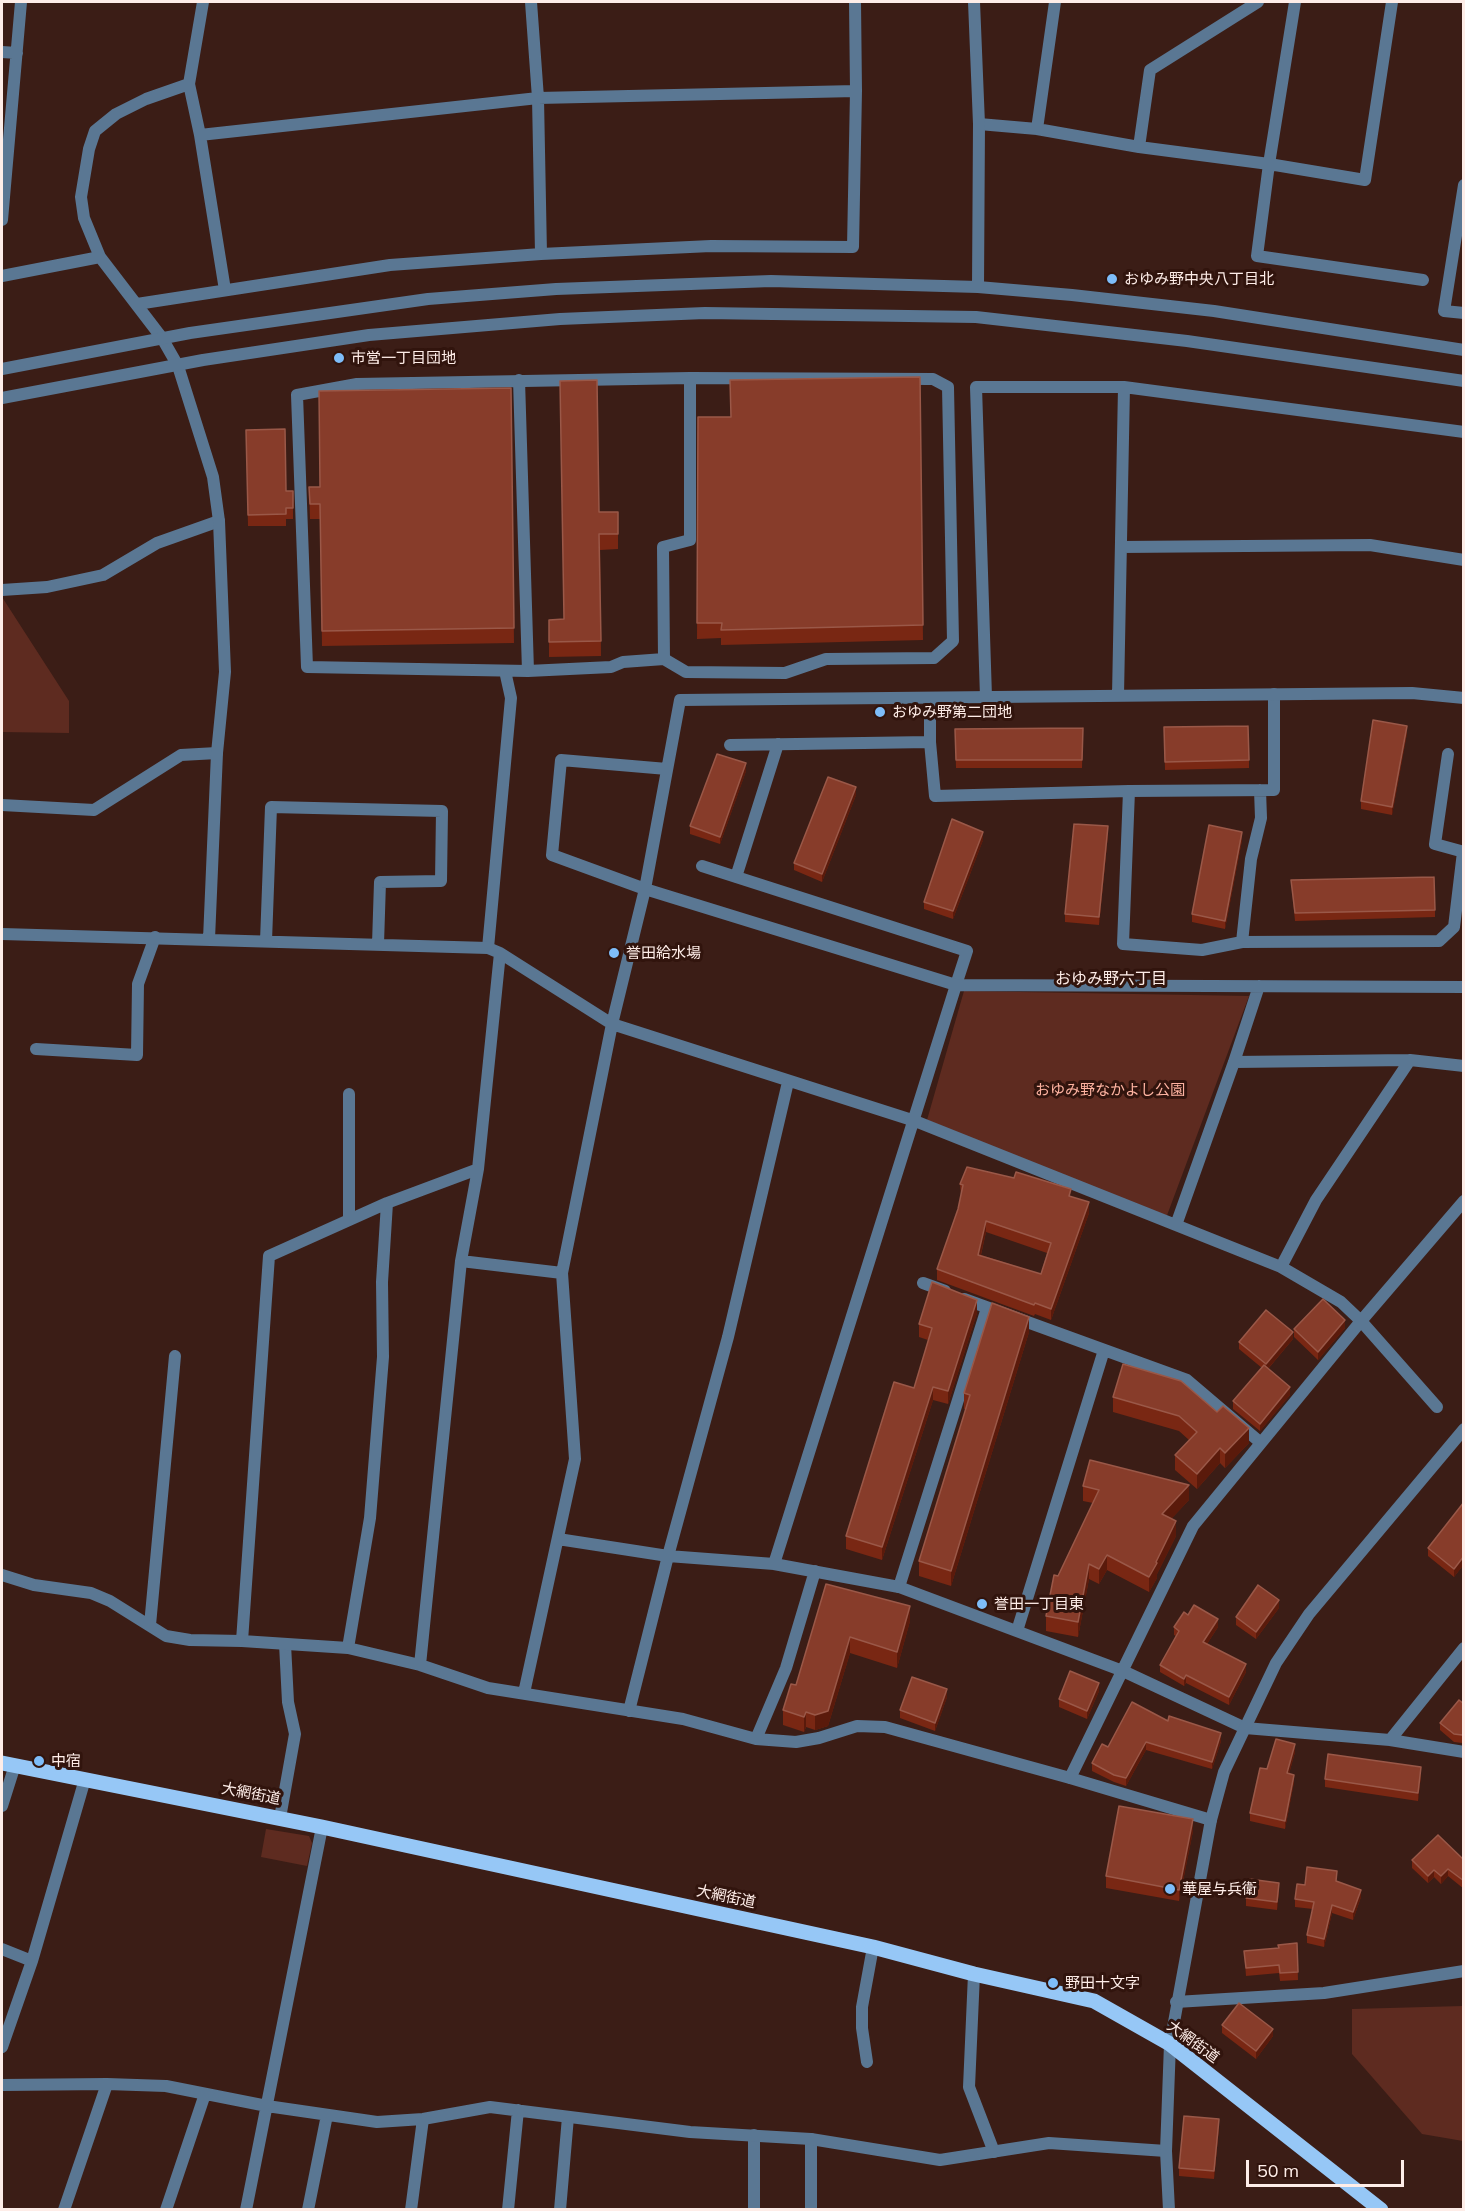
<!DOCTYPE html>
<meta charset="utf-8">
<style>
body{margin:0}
#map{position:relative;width:1465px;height:2211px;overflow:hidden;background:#3b1d16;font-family:Mulish,sans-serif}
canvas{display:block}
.frame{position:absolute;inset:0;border:3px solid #feede8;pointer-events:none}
.scale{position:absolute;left:1246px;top:2160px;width:158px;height:27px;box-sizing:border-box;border:3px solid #feede8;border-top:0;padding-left:8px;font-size:18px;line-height:21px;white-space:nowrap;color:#feede8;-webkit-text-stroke:4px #31140d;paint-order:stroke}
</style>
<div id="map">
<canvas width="1465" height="2211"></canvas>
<div class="frame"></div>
<div class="scale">50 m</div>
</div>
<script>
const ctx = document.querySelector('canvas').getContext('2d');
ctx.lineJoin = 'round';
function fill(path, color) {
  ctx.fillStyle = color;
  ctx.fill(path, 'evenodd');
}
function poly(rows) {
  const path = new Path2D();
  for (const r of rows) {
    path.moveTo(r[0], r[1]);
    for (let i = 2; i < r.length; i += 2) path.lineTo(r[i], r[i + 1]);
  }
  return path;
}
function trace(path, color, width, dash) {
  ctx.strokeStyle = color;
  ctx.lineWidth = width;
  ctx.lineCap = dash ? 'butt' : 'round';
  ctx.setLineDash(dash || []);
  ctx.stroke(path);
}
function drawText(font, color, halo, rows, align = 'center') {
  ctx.font = font + ' Mulish,"Noto Sans JP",sans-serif';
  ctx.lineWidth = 6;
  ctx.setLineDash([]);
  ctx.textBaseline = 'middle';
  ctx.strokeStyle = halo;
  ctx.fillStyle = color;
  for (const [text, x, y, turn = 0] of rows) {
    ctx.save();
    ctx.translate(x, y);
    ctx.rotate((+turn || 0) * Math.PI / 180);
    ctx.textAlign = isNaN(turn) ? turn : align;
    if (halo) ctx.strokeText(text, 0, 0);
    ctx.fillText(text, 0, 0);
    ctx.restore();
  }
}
const green = poly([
 [2,597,69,701,69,733,2,732],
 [964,991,1249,996,1166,1218,927,1120],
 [266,1829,309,1836,312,1843,307,1866,261,1857],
 [1463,2006,1464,2006,1463,2141,1422,2134,1352,2054,1352,2009]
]);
const service = poly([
 [690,378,933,379,948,387,953,641,934,658,826,659,785,673,686,672,664,659,623,662,611,667,528,671,307,667,297,395,357,384,690,378],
 [519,380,528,671],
 [2,590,47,587,103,575,157,543,219,521],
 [664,659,663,547,690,540,690,378],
 [930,698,930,742,935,796,1129,791,1274,790,1274,694],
 [730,745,930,742],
 [1448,754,1435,844,1464,852],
 [1129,791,1123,944,1202,950,1242,942,1439,941,1454,927,1463,852],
 [2,805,94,810,181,755,217,753],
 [702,866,967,951,956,985],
 [736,877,778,744],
 [1242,942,1251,859,1261,818,1260,790],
 [488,948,511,698,505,671],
 [36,1049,137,1055,138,984,155,937],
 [899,1587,987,1308],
 [2,1806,15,1765],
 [280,1818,295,1734,288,1702,285,1644],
 [974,1974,969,2087,994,2152],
 [867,2062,862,2028,862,2007,873,1947],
 [811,2139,811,2210],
 [560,2210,568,2117],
 [754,2210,754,2135]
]);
const minor = poly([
 [203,2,189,84,200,135,225,290],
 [531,2,538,98,541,254],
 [1392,2,1365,180,1269,164,1257,256,1423,280],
 [2,52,17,53],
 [189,84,146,99,116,114,95,131,89,149,81,197,84,218,100,257,162,338,178,366,213,477,219,521,225,672,217,753,209,939],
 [979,124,1037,129,1139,147,1269,164,1295,2],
 [1037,129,1055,2],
 [200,135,538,98,856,91,855,2],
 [1139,147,1150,70,1258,2],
 [1464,185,1444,311,1464,313],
 [2,220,21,2],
 [2,276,100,257],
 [137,304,390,265,541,254,711,246,853,247,856,91],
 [1121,547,1370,545,1464,560],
 [1118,695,1124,387],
 [986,697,976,387,1124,387,1464,432],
 [667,769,561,760,552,855,645,889,956,985,1464,987],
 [2,934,488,948,500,953,612,1024,915,1121,1281,1267,1341,1302,1361,1321,1437,1407],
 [266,941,271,807,442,811,441,881,380,882,378,944],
 [1234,1062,1410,1060,1464,1066],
 [349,1220,349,1094],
 [1176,1225,1234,1062,1259,986],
 [461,1261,562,1273],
 [1281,1267,1316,1200,1410,1060],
 [923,1283,945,1291],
 [964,1299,1187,1380,1261,1443],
 [558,1539,668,1556,774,1564,899,1587,1123,1671,1245,1728,1390,1740,1464,1752],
 [774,1564,956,985],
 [2,1575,34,1585,91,1593,110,1601,166,1636,190,1640,242,1641,348,1648,420,1665,488,1688,683,1719,756,1739,796,1742,819,1738,857,1726,885,1727,1070,1778,1211,1820],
 [150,1625,175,1356],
 [1017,1631,1104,1350],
 [242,1641,269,1256,387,1203,478,1169],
 [348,1648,370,1518,383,1357,382,1282,387,1203],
 [420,1665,461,1261,478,1169,500,953],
 [524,1693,575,1459,562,1273,612,1024,645,889,680,700,1412,693,1464,698],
 [629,1711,668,1556,728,1337,788,1082],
 [756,1739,786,1668,815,1571],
 [1390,1740,1464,1648],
 [1070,1778,1193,1526,1361,1321,1464,1201],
 [2,1949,32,1961],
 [1176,2002,1324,1993,1464,1971],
 [2,2047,32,1961,85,1779],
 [2,2085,107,2084,166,2086,267,2106,377,2122,423,2119,490,2107,690,2132,811,2139,940,2160,1049,2143,1166,2151],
 [64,2210,107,2084],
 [166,2210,205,2094],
 [246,2210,322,1827],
 [308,2210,327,2115],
 [411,2210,423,2119],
 [508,2210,518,2110]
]);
const tertiary = poly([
 [974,2,979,124,978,287],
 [2,369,190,333,428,299,556,289,771,281,978,287,1072,295,1214,311,1464,350],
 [2,398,203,360,369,335,560,319,705,313,976,317,1187,341,1464,381],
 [1169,2210,1166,2151,1170,2044,1211,1820,1224,1772,1276,1663,1309,1614,1464,1429]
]);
const primary = poly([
 [2,1763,322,1827,873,1947,974,1974,1094,2001,1170,2044,1381,2210]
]);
const wall = poly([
 [920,377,923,640,721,645,721,638,697,639,698,417,731,417],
 [511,388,514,643,322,646,320,519,310,519,309,487,320,487],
 [246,430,286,491,293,491,293,519,286,519,286,526,248,526],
 [599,512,618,534,618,549,600,550,601,656,549,657,549,620,564,619],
 [1164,727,1249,760,1249,768,1165,770],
 [1083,728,1082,768,956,768,955,729],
 [1407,733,1392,815,1361,809,1361,801],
 [746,771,720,844,690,834,690,826],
 [856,795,822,882,794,870,794,863],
 [1108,834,1099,925,1065,922,1065,914],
 [983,840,953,919,924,909,924,902],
 [1242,840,1225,929,1192,922,1192,914],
 [1291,880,1435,910,1435,917,1295,921],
 [960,1184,1071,1197,1089,1213,1051,1320,1035,1314,1034,1316,937,1280,937,1269,958,1209,961,1195],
 [986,1232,1047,1253,1041,1274,981,1255],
 [977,1313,948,1404,933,1400,882,1560,846,1549,846,1536,914,1388,928,1340,919,1337,919,1324],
 [1345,1328,1318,1360,1294,1337,1294,1329],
 [1029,1332,951,1586,919,1576,919,1561,966,1409,964,1409,964,1393],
 [1293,1339,1268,1369,1290,1395,1260,1431,1233,1409,1233,1401,1262,1368,1239,1349,1239,1342],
 [1113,1397,1217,1412,1249,1443,1225,1468,1220,1463,1197,1489,1175,1470,1175,1455,1189,1440,1179,1431,1113,1412],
 [1083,1486,1189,1500,1171,1519,1176,1536,1157,1574,1157,1578,1149,1592,1107,1570,1099,1584,1089,1579,1078,1637,1046,1631,1046,1616,1093,1503,1083,1501],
 [1464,1502,1464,1564,1454,1577,1428,1556,1428,1548],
 [826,1584,910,1621,897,1668,850,1653,828,1726,815,1730,806,1727,804,1732,783,1725,783,1710,796,1685],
 [1279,1608,1256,1639,1236,1625,1236,1617],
 [1188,1615,1218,1627,1207,1644,1246,1672,1229,1705,1186,1683,1184,1686,1160,1672,1160,1665,1176,1636,1174,1635,1174,1627],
 [1099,1691,1087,1719,1059,1707,1059,1699],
 [947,1697,935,1731,900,1718,900,1710],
 [1464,1704,1464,1741,1462,1743,1454,1742,1440,1730,1440,1723],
 [1168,1721,1221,1741,1212,1769,1146,1750,1126,1786,1114,1782,1092,1771,1092,1763,1108,1747],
 [1295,1752,1289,1774,1294,1782,1285,1829,1250,1821,1250,1813,1267,1769],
 [1421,1775,1418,1801,1325,1787,1325,1779],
 [1193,1831,1179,1901,1106,1888,1106,1876],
 [1412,1860,1464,1860,1464,1889,1448,1876,1441,1884,1434,1877,1428,1883,1412,1868],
 [1337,1882,1361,1897,1353,1920,1332,1913,1324,1947,1307,1943,1307,1935,1313,1909,1295,1907,1295,1899,1305,1885],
 [1279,1890,1277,1910,1246,1906,1246,1898],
 [1297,1943,1298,1980,1280,1981,1279,1973,1246,1976,1244,1951,1279,1948],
 [1222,2025,1273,2036,1256,2059,1222,2033],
 [1219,2127,1214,2179,1179,2176,1179,2168]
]);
const shadedWall = poly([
 [1407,726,1407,733,1392,815,1392,807],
 [746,763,746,771,720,844,720,837],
 [856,787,856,795,822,882,822,874],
 [1108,826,1108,834,1099,925,1099,917],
 [983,832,983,840,953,919,953,911],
 [1242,832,1242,840,1225,929,1225,921],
 [1089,1202,1089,1213,1051,1320,1051,1309],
 [986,1221,986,1232,978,1266,978,1255],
 [977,1300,977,1313,948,1404,948,1391],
 [1029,1317,1029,1332,951,1586,951,1571],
 [1345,1320,1345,1328,1318,1360,1318,1352],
 [1293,1332,1293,1339,1266,1371,1266,1364],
 [933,1387,933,1400,882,1560,882,1547],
 [1290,1387,1290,1395,1260,1431,1260,1424],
 [1249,1428,1249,1443,1225,1468,1225,1453],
 [1220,1448,1220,1463,1197,1489,1197,1474],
 [1189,1485,1189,1500,1162,1529,1162,1514],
 [1176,1521,1176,1536,1157,1574,1157,1578,1149,1592,1149,1577],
 [1107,1555,1107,1570,1099,1584,1099,1569],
 [1464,1556,1464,1564,1454,1577,1454,1569],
 [1089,1564,1089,1579,1078,1637,1078,1622],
 [1279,1600,1279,1608,1256,1639,1256,1632],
 [910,1606,910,1621,897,1668,897,1652],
 [1218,1619,1218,1627,1203,1650,1203,1642],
 [850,1637,850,1653,828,1726,815,1730,815,1715],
 [1246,1664,1246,1672,1229,1705,1229,1697],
 [1186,1675,1186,1683,1184,1686,1184,1679],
 [1099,1683,1099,1691,1087,1719,1087,1711],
 [947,1689,947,1697,935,1731,935,1723],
 [806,1712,806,1727,804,1732,804,1717],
 [1221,1733,1221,1741,1212,1769,1212,1762],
 [1464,1733,1464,1741,1462,1743,1462,1735],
 [1146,1742,1146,1750,1126,1786,1126,1778],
 [1295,1744,1295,1752,1287,1781,1287,1773],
 [1421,1767,1421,1775,1418,1801,1418,1793],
 [1294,1775,1294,1782,1285,1829,1285,1821],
 [1193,1819,1193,1831,1179,1901,1179,1890],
 [1448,1869,1448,1876,1441,1884,1441,1876],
 [1434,1870,1434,1877,1428,1883,1428,1876],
 [1279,1883,1279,1890,1277,1910,1277,1902],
 [1361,1890,1361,1897,1353,1920,1353,1912],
 [1332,1905,1332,1913,1324,1947,1324,1939],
 [1273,2029,1273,2036,1256,2059,1256,2051],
 [1219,2119,1219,2127,1214,2179,1214,2171]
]);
const building = poly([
 [920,377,923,625,721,630,722,623,697,623,698,417,731,417,730,380,920,377],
 [597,380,599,512,618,512,618,534,599,534,601,641,549,642,549,620,564,619,560,381,597,380],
 [511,388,514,628,322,631,320,504,310,504,309,487,320,487,319,391,511,388],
 [285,429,286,491,293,491,293,508,286,508,286,514,248,515,246,430,285,429],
 [1373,720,1407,726,1392,807,1361,801,1373,720],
 [1248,726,1249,760,1165,762,1164,727,1248,726],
 [1083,728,1082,760,956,760,955,729,1083,728],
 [717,754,746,763,720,837,690,826,717,754],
 [828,777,856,787,822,874,794,863,828,777],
 [952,819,983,832,953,911,924,902,952,819],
 [1074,824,1108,826,1099,917,1065,914,1074,824],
 [1209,825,1242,832,1225,921,1192,914,1209,825],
 [1434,877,1435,910,1295,913,1291,880,1434,877],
 [967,1167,1014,1178,1016,1172,1071,1189,1069,1196,1089,1202,1051,1309,1035,1303,1034,1305,937,1269,958,1209,963,1185,960,1184,967,1167],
 [986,1221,1051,1243,1041,1274,978,1255,986,1221],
 [932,1282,977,1300,948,1391,933,1387,882,1547,846,1536,894,1382,914,1388,932,1328,919,1324,932,1282],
 [1323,1299,1345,1320,1318,1352,1294,1329,1323,1299],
 [992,1303,1029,1317,951,1571,919,1561,970,1395,964,1393,992,1303],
 [1266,1310,1293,1332,1266,1364,1239,1342,1266,1310],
 [1123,1364,1181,1381,1217,1412,1223,1406,1249,1428,1225,1453,1220,1448,1197,1474,1175,1455,1197,1432,1179,1416,1113,1397,1123,1364],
 [1264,1365,1290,1387,1260,1424,1233,1401,1264,1365],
 [1090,1460,1189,1485,1162,1514,1176,1521,1156,1562,1157,1563,1149,1577,1107,1555,1099,1569,1089,1564,1078,1622,1046,1616,1054,1575,1058,1576,1099,1490,1083,1486,1090,1460],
 [1464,1502,1464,1556,1454,1569,1428,1548,1464,1502],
 [826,1584,910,1606,897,1652,850,1637,828,1711,815,1715,806,1712,804,1717,783,1710,791,1684,796,1685,826,1584],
 [1258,1585,1279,1600,1256,1632,1236,1617,1258,1585],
 [1194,1605,1218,1619,1203,1642,1246,1664,1229,1697,1186,1675,1184,1679,1160,1665,1179,1631,1174,1627,1184,1612,1188,1615,1194,1605],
 [1070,1671,1099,1683,1087,1711,1059,1699,1070,1671],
 [912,1677,947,1689,935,1723,900,1710,912,1677],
 [1459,1700,1464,1704,1464,1733,1462,1735,1454,1734,1440,1723,1459,1700],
 [1132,1702,1168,1721,1169,1716,1221,1733,1212,1762,1146,1742,1126,1778,1114,1775,1092,1763,1102,1744,1108,1747,1132,1702],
 [1276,1739,1295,1744,1287,1773,1294,1775,1285,1821,1250,1813,1260,1768,1267,1769,1276,1739],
 [1328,1754,1421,1767,1418,1793,1325,1779,1328,1754],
 [1119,1806,1193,1819,1179,1890,1106,1876,1119,1806],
 [1438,1835,1464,1860,1464,1881,1448,1869,1441,1876,1434,1870,1428,1876,1412,1860,1438,1835],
 [1307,1867,1337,1871,1336,1881,1361,1890,1353,1912,1332,1905,1324,1939,1307,1935,1314,1902,1295,1899,1297,1884,1305,1885,1307,1867],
 [1249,1879,1279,1883,1277,1902,1246,1898,1249,1879],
 [1297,1943,1298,1972,1280,1973,1279,1965,1246,1968,1244,1951,1279,1948,1278,1945,1297,1943],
 [1239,2003,1273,2029,1256,2051,1222,2025,1239,2003],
 [1184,2116,1219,2119,1214,2171,1179,2168,1184,2116]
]);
const markers = [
 [1112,279,6,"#7ebdf9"],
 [339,358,6,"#7ebdf9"],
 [880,712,6,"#7ebdf9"],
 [614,953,6,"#7ebdf9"],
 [982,1604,6,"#7ebdf9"],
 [39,1761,6,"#7ebdf9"],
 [1170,1889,6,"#7ebdf9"],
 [1053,1983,6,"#7ebdf9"]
];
const poiNames = [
 ["おゆみ野中央八丁目北",1124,279],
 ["市営一丁目団地",351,358],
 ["おゆみ野第二団地",892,712],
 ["誉田給水場",626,953],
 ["誉田一丁目東",994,1604],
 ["中宿",51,1761],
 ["華屋与兵衛",1182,1889],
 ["野田十文字",1065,1983]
];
const parkNames = [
 ["おゆみ野なかよし公園",1110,1090]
];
const streetNames = [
 ["大網街道",251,1794,11],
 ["大網街道",726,1897,12],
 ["大網街道",1193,2042,36]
];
const neighbourhoodNames = [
 ["おゆみ野六丁目",1111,979]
];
fill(green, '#5e2b20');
trace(service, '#5a7793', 12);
trace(minor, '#5a7793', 12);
trace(tertiary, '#5a7793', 12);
trace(primary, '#96c7f6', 15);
fill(wall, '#792713');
fill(shadedWall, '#5a1a0b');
fill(building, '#873c2a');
trace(building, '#9a5848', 1.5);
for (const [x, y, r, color] of markers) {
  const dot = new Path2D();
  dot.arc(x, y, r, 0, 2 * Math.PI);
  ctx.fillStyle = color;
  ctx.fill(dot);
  trace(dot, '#31140d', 2);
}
drawText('15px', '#feede8', '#31140d', poiNames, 'left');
drawText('15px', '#feb3a1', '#31140d', parkNames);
drawText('15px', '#feede8', '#31140d', streetNames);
drawText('16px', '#feede8', '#31140d', neighbourhoodNames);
</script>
